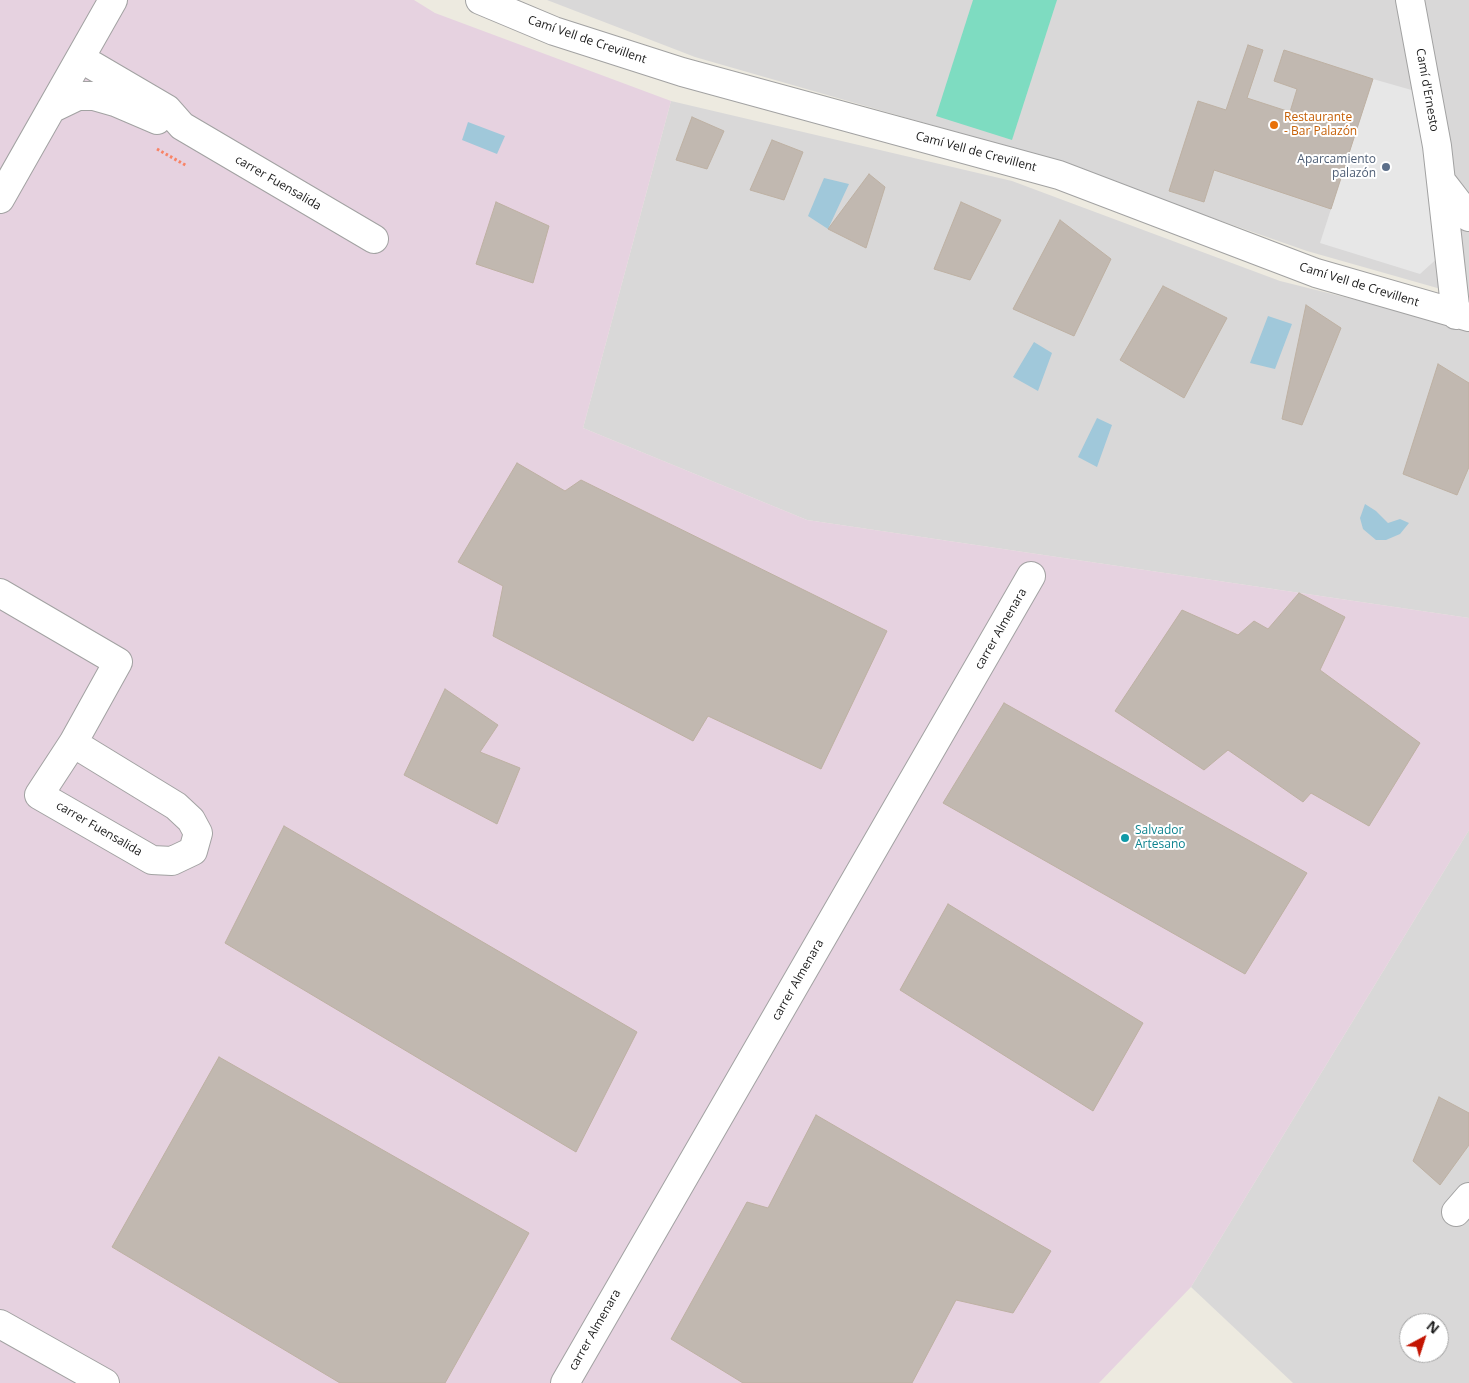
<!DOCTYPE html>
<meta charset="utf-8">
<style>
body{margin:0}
#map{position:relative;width:1469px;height:1383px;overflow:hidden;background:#edeae0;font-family:"Open Sans",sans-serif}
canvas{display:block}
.north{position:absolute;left:1399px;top:1313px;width:50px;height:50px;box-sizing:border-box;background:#fff;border:1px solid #a4a4a4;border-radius:50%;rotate:40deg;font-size:14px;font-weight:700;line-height:20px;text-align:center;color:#1b1b1b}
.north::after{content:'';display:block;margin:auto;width:18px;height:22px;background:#c31502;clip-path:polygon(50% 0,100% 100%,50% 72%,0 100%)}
</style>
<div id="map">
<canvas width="1469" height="1383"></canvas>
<div class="north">N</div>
</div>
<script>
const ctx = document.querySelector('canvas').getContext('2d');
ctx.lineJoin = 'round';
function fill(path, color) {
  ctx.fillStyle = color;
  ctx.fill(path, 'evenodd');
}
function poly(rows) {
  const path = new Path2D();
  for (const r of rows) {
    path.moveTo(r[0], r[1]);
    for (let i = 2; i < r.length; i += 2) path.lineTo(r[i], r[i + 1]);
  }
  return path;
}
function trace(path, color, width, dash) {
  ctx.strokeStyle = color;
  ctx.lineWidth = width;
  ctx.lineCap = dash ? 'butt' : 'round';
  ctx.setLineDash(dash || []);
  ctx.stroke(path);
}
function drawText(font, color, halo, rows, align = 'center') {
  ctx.font = font + ' "Open Sans",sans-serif';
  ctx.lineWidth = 4;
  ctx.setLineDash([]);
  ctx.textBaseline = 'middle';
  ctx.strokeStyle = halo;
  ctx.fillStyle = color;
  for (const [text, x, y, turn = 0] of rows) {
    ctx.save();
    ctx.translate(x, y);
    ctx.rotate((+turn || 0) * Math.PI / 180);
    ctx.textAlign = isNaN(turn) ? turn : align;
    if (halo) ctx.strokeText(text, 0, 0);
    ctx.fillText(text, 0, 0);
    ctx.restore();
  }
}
const residential = poly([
 [547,0,1469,0,1469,297,1307,251,1015,149,695,57],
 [671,101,1012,181,1280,281,1469,328,1469,618,807,520,583,428],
 [1469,830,1469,1383,1293,1383,1191,1287],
 [1409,1323,1439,1323,1439,1353,1409,1353]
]);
const industrial = poly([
 [0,0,414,0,435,13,671,101,583,428,807,520,1469,618,1469,830,1191,1287,1099,1383,0,1383]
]);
const pitch = poly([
 [973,0,1057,0,1012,140,936,116]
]);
const parking = poly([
 [1373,79,1415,91,1441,255,1420,274,1320,243]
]);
const water = poly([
 [468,122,505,136,497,154,462,140],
 [824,178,849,184,828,229,808,216],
 [1268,316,1292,324,1275,369,1250,363],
 [1034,342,1052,353,1038,391,1013,377],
 [1097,418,1112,425,1097,467,1078,457],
 [1365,504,1376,511,1388,523,1400,519,1409,523,1400,534,1386,540,1376,540,1363,529,1360,518]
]);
const building = poly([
 [1248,45,1263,50,1247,98,1290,112,1297,89,1274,81,1284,50,1373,79,1331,209,1214,170,1204,202,1169,191,1198,101,1226,110,1248,45],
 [692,117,724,131,707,169,676,160,692,117],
 [772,140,803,152,784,200,750,190,772,140],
 [869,174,885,187,866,248,828,229,869,174],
 [496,202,549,226,533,283,476,264,496,202],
 [961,202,1001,220,970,280,934,269,961,202],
 [1060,220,1111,259,1074,336,1013,309,1060,220],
 [1163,286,1227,318,1184,398,1120,360,1163,286],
 [1306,305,1341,328,1302,425,1282,419,1306,305],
 [1438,364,1469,383,1469,467,1457,495,1403,474,1438,364],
 [517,463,565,491,581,480,887,631,821,769,708,716,693,741,493,636,503,586,458,562,517,463],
 [1299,593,1345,617,1320,670,1420,743,1369,826,1311,793,1303,802,1228,750,1204,770,1115,711,1182,610,1238,635,1254,621,1268,629,1299,593],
 [445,689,498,725,480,752,520,768,497,824,404,775,445,689],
 [1004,703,1307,873,1245,974,943,803,1004,703],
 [284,826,637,1032,576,1152,225,943,284,826],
 [948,904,1143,1023,1093,1111,900,990,948,904],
 [219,1057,529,1233,445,1383,340,1383,112,1247,219,1057],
 [1439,1097,1469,1113,1469,1145,1440,1185,1413,1161,1439,1097],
 [816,1115,1051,1251,1013,1313,956,1300,912,1383,743,1383,671,1339,747,1202,768,1208,816,1115]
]);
const path = poly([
 [157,149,187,166]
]);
const minor = poly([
 [480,0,554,31,682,72,1059,175,1316,273,1469,317],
 [1410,0,1437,146,1456,315],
 [80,58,167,109,182,126,374,239],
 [51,109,78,96,94,96,115,102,157,120],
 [1442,182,1469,217],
 [0,199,113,0],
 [0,593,118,662,73,743,39,795,152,860,172,861,193,851,198,833,191,820,176,806,73,743],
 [1456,1212,1469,1197],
 [0,1324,105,1383],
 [565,1383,1031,576]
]);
const markers = [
 [1274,125,5,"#e8710a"],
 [1386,167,5,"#5c6f8a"],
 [1125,838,5,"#0f9aa8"]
];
const streetNames = [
 ["Camí Vell de Crevillent",587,40,19],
 ["Camí d'Ernesto",1427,90,80],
 ["Camí Vell de Crevillent",976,152,15],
 ["carrer Fuensalida",278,183,30],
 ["Camí Vell de Crevillent",1359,285,17],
 ["carrer Almenara",1001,629,-60],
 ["carrer Fuensalida",99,829,30],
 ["carrer Almenara",798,980,-60],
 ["carrer Almenara",595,1330,-60]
];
const foodNames = [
 ["Restaurante",1284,118],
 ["- Bar Palazón",1284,132]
];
const serviceNames = [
 ["Aparcamiento",1376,160],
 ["palazón",1376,174]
];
const cultureNames = [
 ["Salvador",1135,831],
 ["Artesano",1135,845]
];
fill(residential, '#d9d8d8');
fill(industrial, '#e6d2e0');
fill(pitch, '#7edcc1');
fill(parking, '#e7e7e7');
fill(water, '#a0c8da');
fill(building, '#c1b8b0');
trace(building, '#beb1a3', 1);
trace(minor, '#a2a2a2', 30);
trace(path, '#f88366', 3, [2.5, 2.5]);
trace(minor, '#fff', 28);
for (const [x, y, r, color] of markers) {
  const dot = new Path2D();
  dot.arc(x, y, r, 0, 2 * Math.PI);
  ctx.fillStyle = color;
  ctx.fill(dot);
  trace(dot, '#fff', 2);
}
drawText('12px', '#1b1b1b', '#fff', streetNames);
drawText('12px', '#c56008', '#fff', foodNames, 'left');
drawText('12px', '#4e5e75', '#fff', serviceNames, 'right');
drawText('12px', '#0d838f', '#fff', cultureNames, 'left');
</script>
